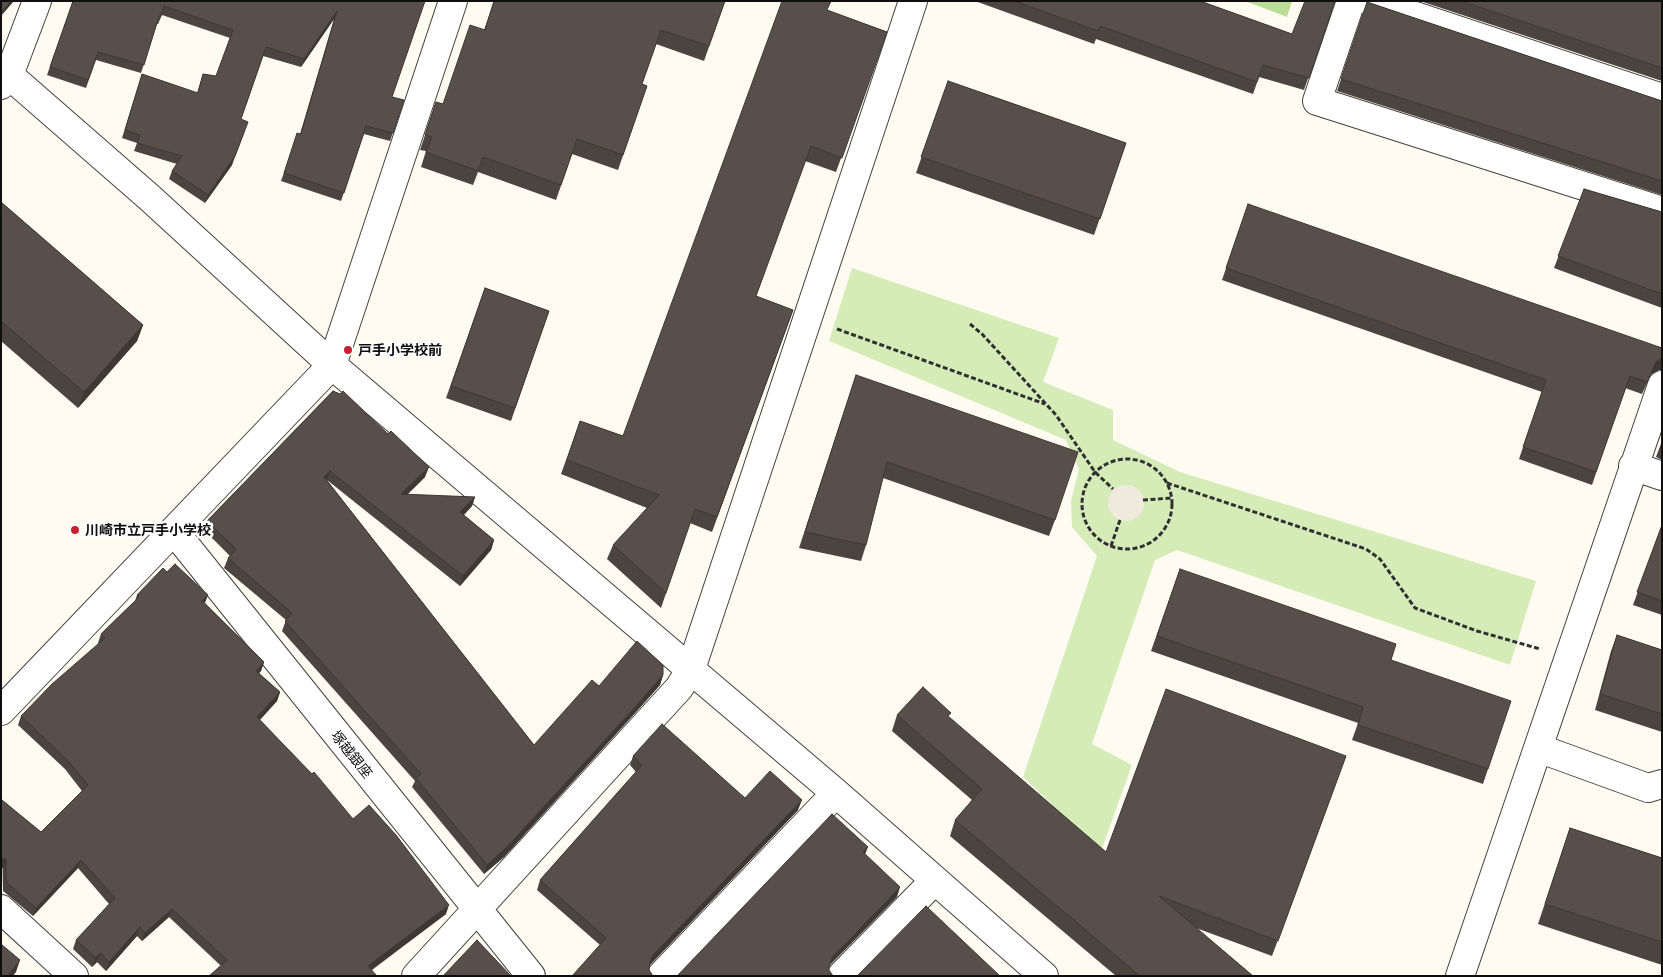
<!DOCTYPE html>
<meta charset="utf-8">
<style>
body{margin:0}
#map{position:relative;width:1663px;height:977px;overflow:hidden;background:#fffbf0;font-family:Georgia,serif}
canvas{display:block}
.frame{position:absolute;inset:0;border:2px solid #0f0f0f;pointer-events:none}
</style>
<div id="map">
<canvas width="1663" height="977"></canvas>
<div class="frame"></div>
</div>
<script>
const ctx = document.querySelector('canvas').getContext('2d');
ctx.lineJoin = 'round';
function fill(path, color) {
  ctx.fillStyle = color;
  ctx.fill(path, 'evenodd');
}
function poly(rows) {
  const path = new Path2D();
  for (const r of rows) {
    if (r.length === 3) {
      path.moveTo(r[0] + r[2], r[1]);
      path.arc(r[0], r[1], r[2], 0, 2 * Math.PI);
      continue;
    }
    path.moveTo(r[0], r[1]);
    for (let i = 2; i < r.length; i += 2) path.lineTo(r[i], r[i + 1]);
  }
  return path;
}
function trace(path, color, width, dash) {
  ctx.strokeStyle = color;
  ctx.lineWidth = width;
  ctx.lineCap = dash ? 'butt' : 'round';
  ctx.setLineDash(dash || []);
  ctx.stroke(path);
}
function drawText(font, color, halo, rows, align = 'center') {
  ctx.font = font + ' Georgia,"Noto Sans JP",serif';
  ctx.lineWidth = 5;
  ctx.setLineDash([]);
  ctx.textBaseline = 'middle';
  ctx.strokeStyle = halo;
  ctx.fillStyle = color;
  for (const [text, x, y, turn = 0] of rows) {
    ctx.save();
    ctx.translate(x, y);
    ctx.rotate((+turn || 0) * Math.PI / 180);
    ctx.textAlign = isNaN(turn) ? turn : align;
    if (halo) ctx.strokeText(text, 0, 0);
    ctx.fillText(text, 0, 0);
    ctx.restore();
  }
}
const green = poly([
 [852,268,1059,338,1043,382,1113,410,1113,440,1180,472,1536,581,1510,665,1177,550,1155,560,1092,744,1132,765,1101,851,1023,777,1097,556,1072,527,1071,501,1079,469,1066,440,829,341]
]);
const forest = poly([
 [1245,1,1292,1,1287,17]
]);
const plaza = poly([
 [1126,503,18]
]);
const path = poly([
 [970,324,982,334,1056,415,1095,472,1113,489],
 [837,329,1045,404],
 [1127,504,45],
 [1167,483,1366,549,1380,559,1415,608,1477,631,1540,649],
 [1143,500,1172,498],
 [1111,546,1120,520]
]);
const minor = poly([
 [1351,1,1317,101,1662,211],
 [1370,1,1662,98],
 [1,68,150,198,332,365,836,793,1044,976],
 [1,85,9,75,37,1],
 [1633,466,1662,476],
 [174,531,531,976],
 [1,711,332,365,453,1],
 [1538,748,1648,788,1662,784],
 [1,909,74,976],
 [416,976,679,688,691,669,913,1],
 [661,976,836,793],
 [841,976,935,880],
 [1460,976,1662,385]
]);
const wall = poly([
 [73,1,425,1,392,97,404,100,390,141,364,134,341,201,281,181,295,141,300,134,334,19,301,67,263,56,241,119,232,165,205,203,169,179,172,171,177,164,134,151,137,143,122,138,142,74,197,93,203,74,216,76,230,38,162,15,158,24,157,24,141,73,96,60,86,88,47,75],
 [494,1,725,1,704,61,656,44,642,84,647,86,618,170,572,154,556,200,478,172,473,185,421,167,426,151,420,150,436,102,443,104,484,30],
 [975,1,1200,1,1292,34,1335,1,1304,90,1259,77,1253,94,1096,39,1094,44],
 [1420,1,1662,1,1662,81],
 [1367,2,1662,101,1662,195,1337,91],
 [827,10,887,32,836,172,805,161,756,296,793,310,712,532,690,523,661,608,607,559,613,545,647,508,561,474,580,421,623,436],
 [948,81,1126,143,1094,235,916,173],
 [1584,189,1662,212,1662,308,1554,268],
 [1,202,143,325,137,341,78,408,1,341],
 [1248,204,1659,370,1651,374,1642,394,1625,388,1592,485,1519,459,1542,392,1222,280],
 [485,288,549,311,511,421,446,398],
 [856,375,1055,520,1049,536,883,478,866,545,861,561,799,548],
 [333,391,425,477,407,495,475,497,472,506,464,515,494,540,491,550,460,586,327,480,534,745,599,686,663,675,660,685,635,713,504,857,484,874,412,787,415,781,282,631,286,620,224,568,228,558,230,556,204,530,207,521],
 [1662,441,1662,460,1656,457],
 [1662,525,1662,615,1633,605],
 [1180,569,1391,660,1488,769,1483,784,1352,740,1358,723,1151,651],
 [137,595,205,603,264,662,261,671,259,673,280,692,277,701,260,720,353,819,446,914,372,970,220,965,169,917,142,941,137,936,106,971,97,962,92,967,73,949,76,940,109,904,78,868,33,916,3,891,1,800,41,832,82,791,65,769,18,725,21,716,99,644,98,643,101,634,135,601],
 [1617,635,1662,650,1662,732,1595,710,1611,651],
 [897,715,949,718,1106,852,1346,756,1272,956,1196,928,1253,976,1116,976,950,836,955,820,972,800,892,731],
 [633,756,745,798,798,810,650,965,649,970,600,945,537,890,540,880,636,772,630,765],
 [1570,828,1662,858,1662,965,1538,924]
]);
const shadedWall = poly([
 [11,1,14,1,1,16,1,12],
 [337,11,334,19,301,67,304,59],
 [248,122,232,165,205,203,208,195],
 [143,325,137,341,78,408,84,392],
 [1662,358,1662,370,1659,370,1651,374,1642,394,1656,361],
 [429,467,425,477,397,504,401,494],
 [330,471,327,480,324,477],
 [475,497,472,506,457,521,460,512],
 [494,540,491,550,460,586,463,576],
 [208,595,205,603,202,601],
 [264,662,261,671,253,679,256,671],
 [663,675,660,685,635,713,504,857,484,874,487,865],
 [280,692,277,701,254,726,257,717],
 [802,800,798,810,650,965,650,962,653,955],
 [868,847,864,857,863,852],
 [1,859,6,859,3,868,1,868],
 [81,860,78,868,33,916,36,908],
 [900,887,897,897,830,965,830,962,833,956],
 [449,905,446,914,365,974,368,966],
 [172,909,169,917,142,941,145,933],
 [140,927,137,936,106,971,109,962],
 [100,953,97,962,92,967,96,958],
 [20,960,16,972,13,976,7,976]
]);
const building = poly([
 [1,1,11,1,1,12,1,1],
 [73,1,425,1,392,97,404,100,393,133,366,126,344,193,284,173,297,133,301,134,337,11,304,59,266,47,241,119,248,122,235,156,208,195,172,171,182,156,137,143,140,135,125,130,142,74,198,93,203,74,216,76,233,30,164,6,161,16,159,16,144,65,98,52,88,80,50,67,73,1],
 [494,1,725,1,709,46,661,30,642,84,647,86,623,155,577,139,561,185,483,157,478,171,426,152,432,137,425,135,436,102,443,104,470,25,485,30,494,1],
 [782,1,831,1,827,10,887,32,842,158,811,146,756,296,793,310,717,517,695,509,666,593,613,545,659,495,567,460,580,421,623,436,782,1],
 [1014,1,1200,1,1292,34,1305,1,1335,1,1309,78,1263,65,1257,82,1100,26,1098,31,1014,1],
 [1461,1,1662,1,1662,68,1461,1],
 [1367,2,1662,101,1662,181,1341,79,1367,2],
 [948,81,1126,143,1100,219,921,157,948,81],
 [1584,189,1662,212,1662,294,1558,256,1584,189],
 [1,202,143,325,84,392,1,321,1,202],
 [1248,204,1662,348,1662,358,1656,361,1647,382,1630,376,1596,472,1523,447,1546,380,1226,268,1248,204],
 [485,288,549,311,515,408,451,386,485,288],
 [856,375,1078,452,1055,520,887,462,866,545,805,532,856,375],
 [333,391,340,394,343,391,388,434,391,431,429,467,401,494,475,497,460,512,494,540,463,576,330,471,324,477,534,745,592,680,599,686,637,641,663,665,663,675,638,704,507,847,487,865,416,778,421,774,285,621,292,613,228,558,236,549,207,521,333,391],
 [1662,525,1662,601,1637,592,1662,525],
 [175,564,208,595,202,601,264,662,256,671,280,692,257,717,312,774,314,772,353,819,369,805,396,835,449,905,368,966,377,976,209,976,227,960,172,909,145,933,140,927,109,962,100,953,96,958,76,940,115,898,81,860,36,908,6,882,6,859,1,859,1,800,2,800,41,832,88,785,68,761,21,716,52,684,105,638,101,634,139,597,137,595,163,568,167,572,175,564],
 [1180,569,1396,644,1391,660,1511,701,1488,769,1358,725,1363,707,1157,636,1180,569],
 [1617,635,1662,650,1662,714,1600,694,1617,635],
 [923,687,951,713,948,716,1106,852,1166,689,1346,756,1278,941,1159,896,1253,976,1140,976,955,820,982,789,897,715,923,687],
 [662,724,745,798,770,771,802,800,653,955,650,962,649,970,653,976,572,976,606,938,540,880,642,765,633,756,662,724],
 [832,814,868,847,863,852,900,887,833,956,830,962,829,970,833,976,677,976,832,814],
 [1570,828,1662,858,1662,942,1545,904,1570,828],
 [926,906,1000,976,857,976,926,906],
 [477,940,511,976,443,976,477,940],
 [1,944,20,960,7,976,1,976,1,944]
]);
const markers = [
 [348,350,5,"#c32230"],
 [75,530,5,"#c32230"]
];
const poiNames = [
 ["戸手小学校前",358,350],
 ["川崎市立戸手小学校",85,530]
];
const streetNames = [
 ["塚越銀座",352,754,51]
];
fill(green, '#d5ebb8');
fill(forest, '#b9dc97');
fill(plaza, '#f0eade');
trace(minor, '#424242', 30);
trace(path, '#313131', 3, [5, 2.5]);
trace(minor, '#fff', 28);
fill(wall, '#4c4440');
fill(shadedWall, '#3e3734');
fill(building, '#584f4a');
trace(building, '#3e3734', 1);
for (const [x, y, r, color] of markers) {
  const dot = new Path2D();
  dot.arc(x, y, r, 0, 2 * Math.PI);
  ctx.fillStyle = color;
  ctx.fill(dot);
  trace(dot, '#fff', 2);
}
drawText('bold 14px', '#0f0f0f', '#fff', poiNames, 'left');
drawText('14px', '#0f0f0f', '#fff', streetNames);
</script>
